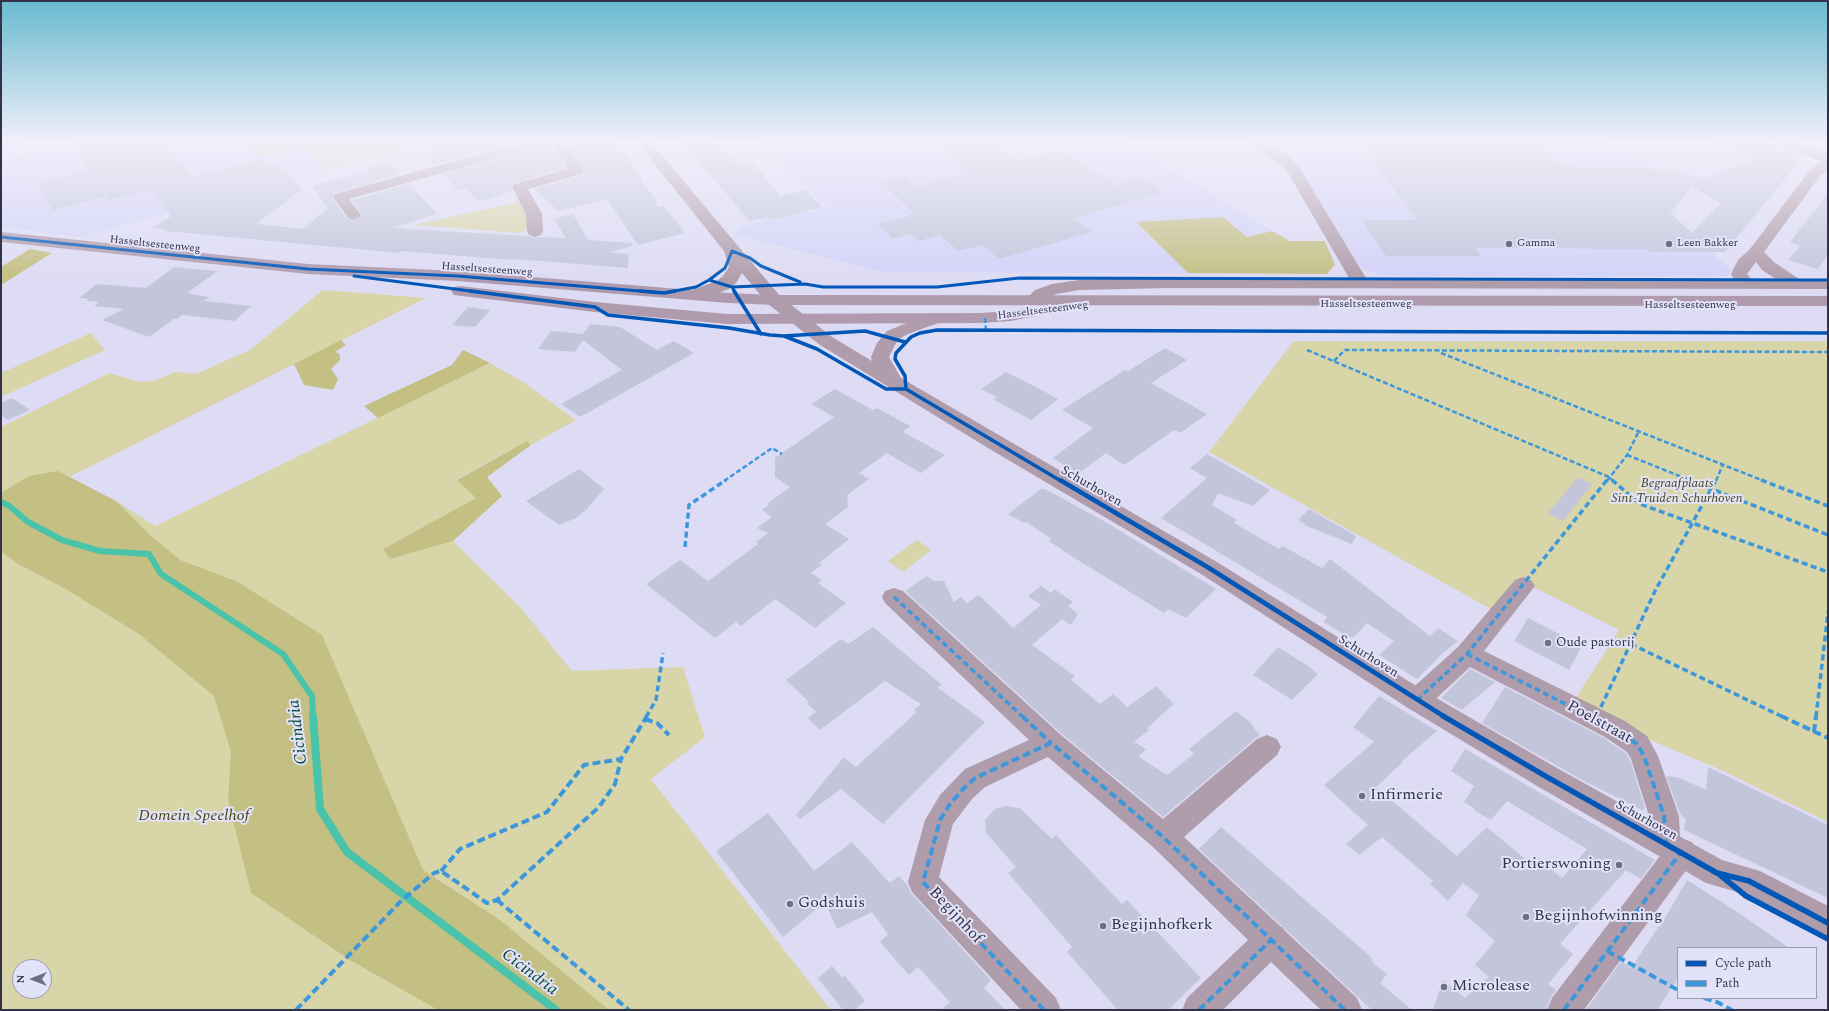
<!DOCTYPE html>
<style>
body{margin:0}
#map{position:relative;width:1829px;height:1011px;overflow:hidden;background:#dddcf4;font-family:Spectral,serif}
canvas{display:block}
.frame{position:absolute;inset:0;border:2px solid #333248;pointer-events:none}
.legend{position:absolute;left:1677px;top:947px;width:140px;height:52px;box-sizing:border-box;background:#e2e2f8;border:1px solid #9c9cb2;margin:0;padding:5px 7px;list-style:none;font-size:12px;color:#333248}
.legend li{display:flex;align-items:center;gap:8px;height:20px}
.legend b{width:20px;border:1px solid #9c9cb2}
.north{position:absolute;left:12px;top:959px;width:40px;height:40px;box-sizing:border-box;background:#e2e2f8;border:1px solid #9c9cb2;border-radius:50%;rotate:270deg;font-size:11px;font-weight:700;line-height:16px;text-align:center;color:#333248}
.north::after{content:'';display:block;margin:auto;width:14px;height:18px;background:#6e6e84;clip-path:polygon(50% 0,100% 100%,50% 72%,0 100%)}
</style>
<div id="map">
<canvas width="1829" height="1011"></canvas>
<div class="frame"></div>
<ul class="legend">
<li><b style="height:5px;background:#0057b8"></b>Cycle path</li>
<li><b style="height:5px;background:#3d97db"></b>Path</li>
</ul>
<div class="north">N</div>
</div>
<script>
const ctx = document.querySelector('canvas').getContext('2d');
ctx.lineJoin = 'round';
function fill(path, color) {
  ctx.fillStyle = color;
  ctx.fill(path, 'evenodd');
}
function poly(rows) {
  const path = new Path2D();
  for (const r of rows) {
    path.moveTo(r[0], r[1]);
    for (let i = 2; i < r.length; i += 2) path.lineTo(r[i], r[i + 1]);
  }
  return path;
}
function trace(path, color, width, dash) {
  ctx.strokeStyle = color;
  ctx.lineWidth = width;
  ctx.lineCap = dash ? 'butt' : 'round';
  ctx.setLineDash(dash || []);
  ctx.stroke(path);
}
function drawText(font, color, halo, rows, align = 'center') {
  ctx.font = font + ' Spectral,serif';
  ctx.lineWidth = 4;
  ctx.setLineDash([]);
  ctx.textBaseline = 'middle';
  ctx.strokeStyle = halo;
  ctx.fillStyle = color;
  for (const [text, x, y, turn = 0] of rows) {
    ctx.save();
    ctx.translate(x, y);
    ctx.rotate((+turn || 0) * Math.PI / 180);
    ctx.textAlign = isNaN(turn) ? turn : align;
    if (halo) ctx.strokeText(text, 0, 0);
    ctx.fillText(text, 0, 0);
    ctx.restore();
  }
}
const built = poly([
 [71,141,243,141,259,157,296,148,313,156,328,170,77,237,1,226,1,161,72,143],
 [757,141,1124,141,1272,231,1247,237,1223,217,1136,222,1188,273,882,272,736,235,739,227,828,207,776,160],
 [1257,141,1601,141,1658,163,1635,180,1731,270,1728,276,1385,276,1369,271,1358,265,1287,157]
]);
const green = poly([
 [328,141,439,141,328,170,313,156,332,149],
 [518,202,523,202,529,214,528,228,521,233,414,225],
 [323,290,426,298,69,477,58,471,5,491,116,501,155,526,490,363,520,380,576,420,531,445,527,441,457,479,476,498,383,549,390,559,453,541,520,607,572,671,683,667,705,737,651,779,831,1010,1,1010,1,424,3,426,109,373,139,382,154,381,175,372,196,374,250,350],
 [20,967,44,967,44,991,20,991],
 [91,333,105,350,1,397,1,373],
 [1294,341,1828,341,1828,822,1721,770,1648,739,1575,699,1619,630,1531,586,1491,609,1209,452],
 [917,540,931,550,903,572,888,561]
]);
const forest = poly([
 [243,141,328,141,332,148,313,156,296,148,259,157],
 [1223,217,1247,237,1272,231,1290,241,1325,241,1335,265,1327,274,1188,273,1136,222],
 [30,249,52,253,1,285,1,267],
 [341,340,346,345,335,352,340,354,340,360,331,369,338,379,333,390,304,385,294,364],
 [463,350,490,363,378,418,364,406,452,365],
 [527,441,531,445,487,477,502,496,453,541,390,559,383,549,476,498,457,480],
 [58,471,116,501,150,535,180,560,238,582,322,635,423,870,500,920,609,1010,438,1010,350,960,251,893,228,800,231,752,214,696,139,634,64,588,18,564,1,551,1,493,29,476]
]);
const streamFar1 = poly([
 [1,502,8,505,28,522,62,540,100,551,149,554,161,574,283,654,312,696,313,717]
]);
const stream = poly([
 [313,716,320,809,347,852,556,1010]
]);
const building = poly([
 [95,141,166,141,194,177,262,158,267,164,277,162,293,177,301,190,256,224,303,229,328,208,312,186,370,171,367,168,390,162,401,174,334,193,332,198,347,219,354,221,362,215,352,200,409,184,437,214,391,228,528,236,535,238,541,237,566,238,554,219,573,214,588,240,632,243,632,246,610,252,629,254,628,268,515,259,514,260,400,251,399,253,165,231,166,229,154,228,171,216,153,189,118,199,118,197,108,200,106,196,52,211,39,184,88,171,74,146],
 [443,141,524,141,434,165,423,154,430,152,429,150,431,150,426,145],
 [565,141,615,141,638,171,644,184,655,198,658,207,664,206,685,233,638,245,607,199,558,211,534,189,582,175,585,172],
 [681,141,713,141,739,165,752,162,780,196,805,190,822,207,770,220,767,217,750,221],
 [969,141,992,141,1020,160,1062,150,1115,185,1136,179,1139,181,1145,180,1164,192,1073,218,1092,232,999,259,983,245,958,251,940,235,918,241,911,234,893,239,878,224,915,214,881,182,904,177,916,187,969,173,937,148],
 [1359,141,1537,141,1564,167,1675,169,1700,179,1754,160,1709,141,1762,141,1799,157,1791,159,1799,162,1725,252,1650,252,1647,249,1475,248,1481,256,1386,256,1362,220,1417,220],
 [1692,187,1721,203,1692,233,1670,213],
 [549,143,566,168,514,183,511,186,513,191,479,202,465,188,458,190,443,174,547,145],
 [1828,193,1828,254,1818,269,1788,260,1800,246,1790,242],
 [174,267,218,271,187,293,209,297,204,301,251,306,235,321,182,315,177,319,174,319,149,337,102,320,124,309,94,306,99,302,86,301,89,299,79,298,97,284,146,288],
 [468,307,490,310,475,327,452,325],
 [590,324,620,327,657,350,674,341,694,353,580,417,561,404,622,370,583,340,575,352,538,349,551,331,583,334],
 [1165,348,1187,360,1151,383,1207,414,1180,433,1174,430,1124,465,1106,453,1078,474,1053,458,1093,428,1062,410,1125,370,1128,371],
 [1006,372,1032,385,1058,399,1031,420,994,400,997,397,981,389],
 [835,389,873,410,877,408,910,426,903,432,945,455,921,473,887,453,859,473,869,479,847,495,848,507,825,524,849,539,819,563,822,565,811,573,822,580,818,583,846,603,815,628,775,599,741,626,736,622,715,638,646,584,680,560,708,581,758,544,756,542,768,533,757,528,772,517,762,510,769,505,767,504,790,487,775,477,775,458,834,417,811,404],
 [12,398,30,410,8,420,1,415,1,403],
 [1207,454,1270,490,1253,506,1218,493,1212,505,1237,520,1234,523,1279,549,1283,546,1322,568,1330,559,1430,636,1438,628,1458,641,1443,653,1417,679,1379,655,1394,641,1367,623,1354,637,1349,637,1323,622,1327,617,1161,518,1207,478,1190,468],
 [579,469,604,489,586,510,576,518,559,525,526,501],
 [1578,477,1592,484,1563,521,1548,513],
 [1041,489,1045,489,1104,521,1216,589,1186,618,1168,609,1164,613,1068,554,1049,541,1052,539,1026,522,1024,523,1008,514],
 [1309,509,1356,536,1352,544,1304,525,1305,524,1298,520],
 [927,576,934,581,944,581,954,602,961,597,967,603,979,595,1013,628,1041,605,1028,596,1041,586,1051,593,1054,589,1073,602,1068,606,1078,614,1071,625,1062,619,1032,645,1075,676,1071,680,1100,704,1113,694,1127,707,1156,686,1174,704,1147,728,1149,730,1134,742,1146,749,1139,757,1167,775,1194,754,1189,749,1236,711,1250,722,1260,736,1256,738,1163,817,1062,734,905,591],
 [1528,618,1582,646,1569,670,1514,641],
 [873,627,942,685,937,687,985,722,883,824,841,789,800,819,796,815,844,757,856,767,917,712,914,710,921,704,885,681,820,730,808,718,816,712,807,703,809,702,786,680,841,639,848,644],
 [1278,647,1308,666,1318,674,1292,700,1253,675],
 [1470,669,1495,682,1462,710,1441,698],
 [1505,687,1604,738,1626,753,1630,760,1645,808,1642,810,1582,780,1482,723],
 [1379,696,1437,731,1402,761,1403,762,1376,787,1457,856,1487,827,1537,869,1543,863,1562,878,1587,849,1507,801,1491,820,1474,810,1474,808,1464,802,1474,786,1451,771,1465,749,1655,860,1641,879,1626,870,1560,944,1573,954,1548,984,1556,990,1551,997,1546,1010,1433,1010,1443,980,1465,998,1489,977,1475,965,1495,941,1466,915,1479,895,1463,883,1448,901,1430,884,1433,881,1382,837,1359,855,1346,844,1368,825,1324,785,1374,742,1353,727],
 [1708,767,1828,825,1828,898,1684,830,1686,819,1680,814,1666,776,1680,778,1706,790],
 [1006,806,1020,808,1052,839,1056,835,1122,904,1127,900,1201,978,1168,1010,1118,1010,1067,952,1072,947,1008,873,1016,867,986,833,985,820,995,809],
 [768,813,814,871,852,842,890,883,899,876,908,886,911,893,991,980,984,988,1005,1010,941,1010,950,1002,918,967,909,975,880,942,888,934,872,912,837,929,825,902,783,937,716,851],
 [1221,827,1371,957,1373,963,1387,974,1380,983,1412,1010,1372,1010,1199,849],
 [1687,880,1742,915,1789,948,1678,948,1678,978,1657,1010,1586,1010,1621,961,1631,968,1659,926,1660,927],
 [832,966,842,977,845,976,865,1001,855,1010,843,1010,818,978]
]);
const minor = poly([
 [528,141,549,141,547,144,349,199,361,215,358,218,353,220,348,218,333,197,335,194,528,141],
 [550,141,564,141,584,171,582,174,528,189,542,214,543,232,541,235,535,237,529,235,527,232,526,214,512,187,514,184,568,169,550,141],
 [636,141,650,141,780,296,783,300,780,304,774,305,768,304,742,273,736,283,729,289,701,299,695,300,689,299,686,295,689,291,717,281,723,276,729,267,724,251,636,141],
 [1244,141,1260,141,1292,159,1300,169,1366,278,1734,279,1731,274,1738,260,1750,249,1810,170,1822,162,1778,144,1776,141,1794,141,1828,154,1828,171,1820,176,1764,252,1774,262,1799,279,1828,279,1828,289,1170,288,1079,290,1056,294,1047,298,1040,304,1034,305,1028,304,1025,300,1035,290,1052,284,1079,280,1170,278,1349,278,1287,171,1282,165,1246,144,1244,141],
 [1756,262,1762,270,1776,279,1751,279,1747,274,1756,262],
 [1523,577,1531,580,1535,586,1484,651,1625,721,1647,736,1658,756,1679,816,1680,838,1692,842,1696,852,1692,862,1584,1010,1547,1010,1552,998,1660,856,1656,854,1651,844,1649,816,1631,759,1627,752,1605,737,1470,667,1426,708,1417,711,1408,708,1404,700,1408,692,1458,647,1515,580,1523,577],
 [894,588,903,591,1061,735,1163,819,1257,739,1267,735,1277,739,1281,747,1277,755,1184,837,1280,926,1283,928,1285,931,1357,998,1362,1010,1321,1010,1271,962,1223,1010,1182,1010,1187,998,1248,940,1153,847,1048,757,985,787,972,799,953,824,939,877,1056,998,1061,1010,1021,1010,912,892,908,882,925,820,940,795,965,769,1029,740,885,603,882,597,885,591,894,588]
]);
const tertiary = poly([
 [774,295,780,296,832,337,872,361,871,357,877,343,887,331,929,314,935,313,941,314,944,318,941,322,908,334,899,339,895,345,889,357,901,378,1217,562,1426,692,1557,768,1722,860,1760,871,1828,906,1828,939,1744,894,1706,883,1537,786,1408,708,1201,574,988,448,820,345,768,304,765,300,768,296,774,295]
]);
const secondary = poly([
 [1,232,308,264,458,271,729,293,774,295,1828,296,1828,306,774,305,729,303,458,281,308,274,1,242,1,232],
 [460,286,595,302,727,314,980,313,1011,311,1029,307,1035,308,1038,312,1035,316,1011,321,980,323,727,324,595,312,454,295,451,291,454,287,460,286]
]);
const quietFar3 = poly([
 [1,146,25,141]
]);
const quietFar2 = poly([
 [985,318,986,331],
 [1307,350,1609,477,1613,481],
 [1441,353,1764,481],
 [1334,361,1345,350,1828,352],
 [1627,455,1692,481],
 [724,481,772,448,782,454],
 [1607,481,1627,455,1639,431],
 [1716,481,1723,464]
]);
const quietFar1 = poly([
 [1612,480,1640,504,1828,572],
 [1689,480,1828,535],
 [1761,480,1828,506],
 [685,547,689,505,726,480],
 [894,597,1023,717],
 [1631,644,1783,717],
 [1467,654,1591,717],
 [1417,700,1467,654,1607,480],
 [1601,707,1655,591,1716,480],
 [646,717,656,700,663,653],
 [1816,717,1828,612]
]);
const quiet = poly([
 [1022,716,1051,743],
 [1589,716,1615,729,1637,744,1644,756,1664,816,1666,844],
 [1781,716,1828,738],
 [645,719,657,723,669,735],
 [1814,732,1816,716],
 [441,871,460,849,547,812,584,765,621,759,647,716],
 [497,900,629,1010],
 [1607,951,1678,990],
 [1704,998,1717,1002,1732,1010],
 [296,1010,400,902,434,873,441,871,487,903,497,900,599,807,615,784,621,759],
 [1044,1010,923,882,940,820,950,804,962,790,975,778,1051,743,1163,837,1345,1010],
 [1199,1010,1272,939],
 [1564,1010,1681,852]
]);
const cyclewayFar3 = poly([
 [1,237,308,269,458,276,652,292],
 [354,276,478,292],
 [709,280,732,287,805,284,823,287,937,287,1019,278,1828,280],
 [732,287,735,292],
 [669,292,696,287,709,280,725,268,732,251,750,258,761,266,800,282]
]);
const cyclewayFar2 = poly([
 [470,291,595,307,608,315,729,328,770,335,784,336,865,331,905,342],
 [640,291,664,293,675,291],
 [734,291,761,334],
 [784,336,817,349,886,389,906,389,1061,481],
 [906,389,905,376,895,359,896,353,911,337,920,333,937,330,1828,333]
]);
const cyclewayFar1 = poly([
 [1060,480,1209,568,1445,717]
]);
const cycleway = poly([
 [1443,716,1547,777,1717,873,1749,881,1828,923],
 [1720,875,1746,896,1828,939]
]);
const markers = [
 [1509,244,4,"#6e6e84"],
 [1669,244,4,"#6e6e84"],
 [1548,643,4,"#6e6e84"],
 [1362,796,4,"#6e6e84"],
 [1619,865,4,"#6e6e84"],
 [790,904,4,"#6e6e84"],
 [1526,917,4,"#6e6e84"],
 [1103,926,4,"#6e6e84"],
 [1444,987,4,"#6e6e84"]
];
const farPoinames = [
 ["Gamma",1517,244],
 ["Leen Bakker",1677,244]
];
const farStreetnames = [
 ["Hasseltsesteenweg",155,245,6],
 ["Hasseltsesteenweg",487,270,4],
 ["Hasseltsesteenweg",1366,305],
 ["Hasseltsesteenweg",1690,306],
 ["Hasseltsesteenweg",1043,311,-7]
];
const parkNames = [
 ["Begraafplaats",1677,484],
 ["Sint-Truiden Schurhoven",1677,499]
];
const streetNames = [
 ["Schurhoven",1091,487,30],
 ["Schurhoven",1368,657,32],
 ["Schurhoven",1646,821,29]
];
const poiNames = [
 ["Oude pastorij",1556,643]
];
const nearStreetnames = [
 ["Poelstraat",1599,723,29],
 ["Begijnhof",955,916,47]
];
const nearPoinames = [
 ["Infirmerie",1370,796],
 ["Portierswoning",1611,865,"right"],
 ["Godshuis",798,904],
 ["Begijnhofwinning",1534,917],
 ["Begijnhofkerk",1111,926],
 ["Microlease",1452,987]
];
const nearParknames = [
 ["Domein Speelhof",194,817]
];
const nearWaternames = [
 ["Cicindria",299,732,-97],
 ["Cicindria",529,973,37]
];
fill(built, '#d3d2f8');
fill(green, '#d8d5a8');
fill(forest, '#c4bf83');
trace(streamFar1, '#49c3a9', 6);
trace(stream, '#49c3a9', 8);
fill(building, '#c3c6db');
fill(minor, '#b09dab');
fill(tertiary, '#b09dab');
fill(secondary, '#af9bad');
trace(quietFar3, '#3d97db', 2, [4, 2]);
trace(quietFar2, '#3d97db', 2.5, [5, 2.5]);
trace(quietFar1, '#3d97db', 3.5, [6, 3.5]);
trace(quiet, '#3d97db', 4, [8, 4]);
trace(cyclewayFar3, '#0057b8', 3);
trace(cyclewayFar2, '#0057b8', 3.5);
trace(cyclewayFar1, '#0057b8', 4.5);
trace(cycleway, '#0057b8', 5.5);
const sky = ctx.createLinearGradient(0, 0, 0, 282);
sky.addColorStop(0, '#68bacf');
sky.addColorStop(0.5, '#f0effa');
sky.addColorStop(1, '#f0effa00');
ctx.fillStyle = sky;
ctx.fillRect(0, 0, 1829, 282);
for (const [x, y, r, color] of markers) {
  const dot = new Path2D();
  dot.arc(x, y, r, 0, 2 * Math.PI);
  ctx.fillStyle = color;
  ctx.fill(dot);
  trace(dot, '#e2e2f8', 1.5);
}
drawText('11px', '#333248', '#e2e2f8', farPoinames, 'left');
drawText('11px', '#333248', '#e2e2f8', farStreetnames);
drawText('italic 13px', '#494715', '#e2e2f8', parkNames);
drawText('13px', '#333248', '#e2e2f8', streetNames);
drawText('13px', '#333248', '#e2e2f8', poiNames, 'left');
drawText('16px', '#333248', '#e2e2f8', nearStreetnames);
drawText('16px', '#333248', '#e2e2f8', nearPoinames, 'left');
drawText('italic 16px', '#494715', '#e2e2f8', nearParknames);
drawText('italic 17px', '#0b4935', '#e2e2f8', nearWaternames);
</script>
